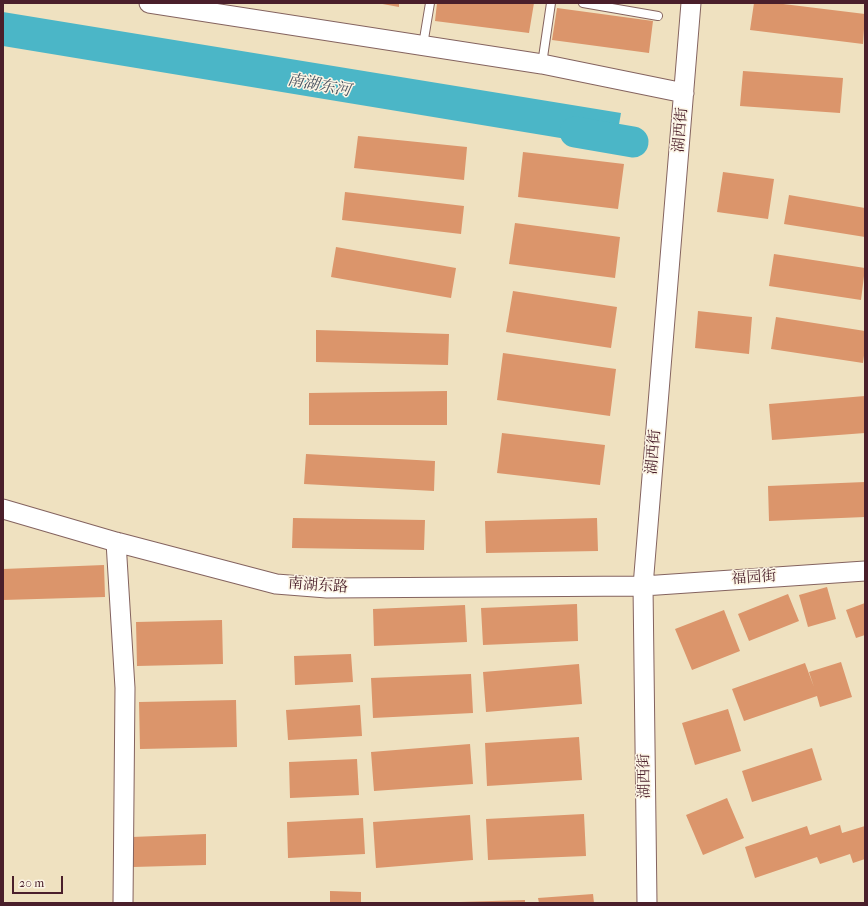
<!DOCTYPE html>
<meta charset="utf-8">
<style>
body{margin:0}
#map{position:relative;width:868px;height:906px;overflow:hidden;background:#efe1c0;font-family:"IM FELL French Canon",serif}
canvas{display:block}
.frame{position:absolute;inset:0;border:4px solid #4a1f2b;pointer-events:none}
.scale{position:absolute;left:12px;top:876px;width:51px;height:18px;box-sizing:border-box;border:2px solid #4a1f2b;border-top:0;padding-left:5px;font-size:12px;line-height:14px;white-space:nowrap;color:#4a1f2b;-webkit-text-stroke:3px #fcf5e5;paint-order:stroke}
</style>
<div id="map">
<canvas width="868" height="906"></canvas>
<div class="frame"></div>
<div class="scale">20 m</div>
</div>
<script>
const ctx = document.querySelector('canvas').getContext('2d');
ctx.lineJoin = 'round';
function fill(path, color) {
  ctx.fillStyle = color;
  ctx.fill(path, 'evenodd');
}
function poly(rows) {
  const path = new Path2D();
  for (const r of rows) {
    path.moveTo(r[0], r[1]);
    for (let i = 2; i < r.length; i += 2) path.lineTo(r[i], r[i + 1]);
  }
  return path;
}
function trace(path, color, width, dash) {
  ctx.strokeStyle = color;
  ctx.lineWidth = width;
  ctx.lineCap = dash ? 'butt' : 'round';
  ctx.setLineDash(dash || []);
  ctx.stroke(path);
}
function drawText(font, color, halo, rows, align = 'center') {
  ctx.font = font + ' "IM FELL French Canon","Noto Serif SC",serif';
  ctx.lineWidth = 3;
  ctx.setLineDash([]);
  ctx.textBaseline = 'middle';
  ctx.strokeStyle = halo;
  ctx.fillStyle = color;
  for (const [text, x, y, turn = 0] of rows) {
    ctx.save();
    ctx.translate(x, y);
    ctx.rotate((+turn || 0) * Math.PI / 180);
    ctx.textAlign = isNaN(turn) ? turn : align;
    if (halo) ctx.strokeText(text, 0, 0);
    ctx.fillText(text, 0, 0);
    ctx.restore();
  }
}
const water = poly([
 [3,12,621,113,615,147,3,46]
]);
const river = poly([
 [575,132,633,142]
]);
const building = poly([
 [377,3,399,3,399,7],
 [437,3,534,3,529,33,435,21],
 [754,3,775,3,865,14,863,44,750,30],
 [557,8,653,21,649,53,552,40],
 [743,71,843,78,840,113,740,106],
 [358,136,467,147,464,180,354,168],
 [523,152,624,164,618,209,518,197],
 [723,172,774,179,768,219,717,212],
 [345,192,464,206,461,234,342,220],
 [789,195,865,208,865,237,784,224],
 [515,223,620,237,615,278,509,264],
 [336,247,456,268,451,298,331,277],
 [774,254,865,268,861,300,769,286],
 [513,291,617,307,611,348,506,332],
 [698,311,752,317,749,354,695,348],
 [776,317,865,331,865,348,863,363,771,349],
 [316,330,449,334,448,365,316,362],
 [503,353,616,369,610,416,497,400],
 [447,391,447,425,309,425,309,393],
 [865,396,865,433,772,440,769,404],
 [502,433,605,445,600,485,497,473],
 [306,454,435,461,434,491,304,484],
 [865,482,865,517,769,521,768,486],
 [293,518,425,520,424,550,292,548],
 [597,518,598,551,486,553,485,521],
 [104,565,105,597,3,600,3,569],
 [827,587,836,619,808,627,799,595],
 [788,594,799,621,749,641,738,614],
 [865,603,865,635,856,638,846,610],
 [577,604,578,641,483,645,481,608],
 [465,605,467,642,374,646,373,609],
 [724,610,740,651,692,670,675,629],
 [222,620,223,664,137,666,136,622],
 [351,654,353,682,295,685,294,656],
 [841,662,852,697,820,707,817,696,744,721,732,689,805,663,814,687,809,672],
 [579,664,582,704,486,712,483,672],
 [471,674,473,713,373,718,371,678],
 [236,700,237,747,140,749,139,702],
 [360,705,362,736,288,740,286,710],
 [728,709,741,751,695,765,682,723],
 [579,737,582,780,487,786,485,743],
 [470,744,473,784,374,791,371,752],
 [812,748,822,780,752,802,742,771],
 [357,759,359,795,290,798,289,762],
 [727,798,744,838,703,855,686,815],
 [584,814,586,856,488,860,486,819],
 [470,815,473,860,376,868,373,822],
 [363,818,365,854,288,858,287,822],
 [840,825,842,833,865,826,865,859,853,863,850,854,820,864,817,857,755,878,745,847,807,826,810,835],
 [206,834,206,865,133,867,132,837],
 [330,891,361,892,361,903,330,903],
 [593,894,594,903,539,903,538,898],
 [525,900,525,903,459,903,459,902]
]);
const service = poly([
 [583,3,658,16],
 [423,45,430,3],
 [542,64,551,3]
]);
const tertiary = poly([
 [149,3,542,64,684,93],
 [3,509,116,542,276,584,327,588,643,586,865,571],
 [116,542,125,688,123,903],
 [647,903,643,586,691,3]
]);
const streetNames = [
 ["湖西街",681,130,-85],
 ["湖西街",654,452,-85],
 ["福园街",754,578,-4],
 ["南湖东路",318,586,4],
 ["湖西街",645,776,-91]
];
const waterNames = [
 ["南湖东河",319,86,10]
];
fill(water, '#4bb6c7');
trace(river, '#4bb6c7', 31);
fill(building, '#db956b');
trace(service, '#84635f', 10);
trace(tertiary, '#84635f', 21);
trace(service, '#fff', 8);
trace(tertiary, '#fff', 19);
drawText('15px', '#4a1f2b', '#fcf5e5', streetNames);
drawText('italic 16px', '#4a5462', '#fcf5e5', waterNames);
</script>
